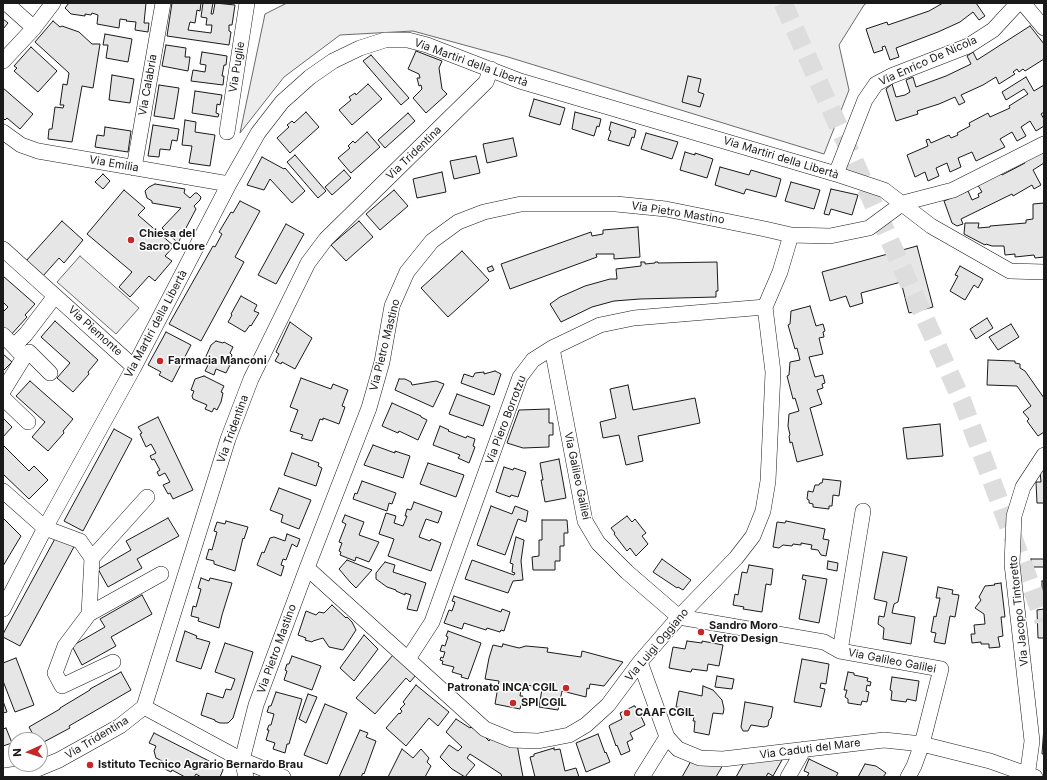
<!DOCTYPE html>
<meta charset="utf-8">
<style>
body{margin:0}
#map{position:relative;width:1047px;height:780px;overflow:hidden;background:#fff;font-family:Inter,sans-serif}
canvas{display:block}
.frame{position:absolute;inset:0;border:4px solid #1a1a1a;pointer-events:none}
.north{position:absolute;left:8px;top:732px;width:40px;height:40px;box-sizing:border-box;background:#fff;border:1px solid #a3a3a3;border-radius:50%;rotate:267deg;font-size:11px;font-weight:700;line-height:16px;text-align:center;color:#1a1a1a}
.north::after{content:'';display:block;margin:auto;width:14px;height:18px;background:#c62828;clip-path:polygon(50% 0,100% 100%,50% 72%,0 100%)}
</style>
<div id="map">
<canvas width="1047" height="780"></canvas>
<div class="frame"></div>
<div class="north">N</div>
</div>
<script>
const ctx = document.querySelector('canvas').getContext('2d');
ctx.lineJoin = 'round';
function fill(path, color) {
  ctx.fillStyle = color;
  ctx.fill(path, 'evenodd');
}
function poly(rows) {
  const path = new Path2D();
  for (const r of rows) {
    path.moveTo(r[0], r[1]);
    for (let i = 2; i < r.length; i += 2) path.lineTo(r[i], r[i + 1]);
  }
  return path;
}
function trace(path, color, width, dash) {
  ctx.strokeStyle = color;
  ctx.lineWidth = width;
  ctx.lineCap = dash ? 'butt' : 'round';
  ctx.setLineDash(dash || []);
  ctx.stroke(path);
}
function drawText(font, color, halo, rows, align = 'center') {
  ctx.font = font + ' Inter,sans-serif';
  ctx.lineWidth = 3;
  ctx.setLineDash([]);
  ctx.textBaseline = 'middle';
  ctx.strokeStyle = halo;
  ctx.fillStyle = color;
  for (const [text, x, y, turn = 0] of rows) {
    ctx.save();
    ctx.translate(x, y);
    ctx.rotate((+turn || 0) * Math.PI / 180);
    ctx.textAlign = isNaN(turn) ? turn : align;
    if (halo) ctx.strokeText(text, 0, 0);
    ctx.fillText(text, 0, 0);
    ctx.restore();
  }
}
const built = poly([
 [287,3,867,3,864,5,839,45,849,90,824,154,508,57,413,31,340,35,284,77,240,133,265,14,287,3],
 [80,256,139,308,116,334,57,282,80,256]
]);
const building = poly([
 [69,3,146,3,144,23,149,23,148,32,135,30,136,22,126,21,127,20,120,19,119,28,97,24,98,15,92,13,91,15,85,14,85,16,71,14,65,8,69,3],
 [172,3,201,3,200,11,197,10,195,23,190,22,188,30,211,33,212,25,206,25,207,18,201,17,203,3,213,3,211,14,213,14,215,3,235,5,232,25,229,25,229,31,231,32,229,45,167,36,172,3],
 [943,3,976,3,985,16,979,20,973,12,960,22,938,32,896,48,899,57,890,60,885,46,882,47,883,50,874,53,866,29,887,22,888,25,929,11,943,3],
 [3,19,8,23,3,29,3,19],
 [53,21,60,27,62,26,79,32,92,44,100,44,93,88,82,86,72,142,48,139,49,129,52,129,55,107,63,108,64,105,60,105,63,84,67,85,69,73,35,42,53,21],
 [1030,26,1044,44,1044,59,1025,71,1023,69,1019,72,1017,69,1013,72,1015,74,999,84,996,77,983,85,961,95,965,102,959,105,955,97,939,104,917,111,918,114,896,121,886,89,892,84,896,97,905,95,910,92,906,80,913,77,916,87,946,76,971,64,967,56,973,52,977,60,1030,26],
 [105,34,132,39,128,62,106,58,108,45,103,45,105,34],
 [166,45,186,48,185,57,190,57,188,71,162,66,166,45],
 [31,47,57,71,38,92,14,71,17,68,14,66,31,47],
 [416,51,442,61,439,68,442,89,447,94,426,113,413,98,422,89,421,85,419,86,417,78,420,78,419,74,408,69,416,51],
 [202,52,227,56,226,65,224,65,222,76,224,76,223,85,191,81,193,70,205,72,206,65,200,64,202,52],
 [371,55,409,98,401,105,363,61,371,55],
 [112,75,134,79,130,103,109,100,112,75],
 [688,76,701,79,698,92,704,94,700,107,682,102,688,76],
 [1026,77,1034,91,1044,85,1044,112,1041,114,1044,119,1044,126,1036,131,1030,121,1021,127,1026,136,1017,141,1012,132,1000,139,1005,147,976,161,972,152,958,158,961,167,950,172,947,163,936,168,939,176,928,181,925,172,915,177,907,155,928,146,926,140,929,139,931,143,949,135,951,138,958,135,957,133,970,126,969,123,988,113,990,117,1010,108,1009,106,1028,94,1024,89,1006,100,1002,92,1026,77],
 [368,84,382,99,352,125,339,110,351,100,349,97,355,93,356,95,368,84],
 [159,85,179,88,174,119,154,116,159,85],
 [3,88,33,114,20,129,7,118,5,120,3,118,3,88],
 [195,91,222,95,220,105,217,104,216,113,219,114,218,117,192,113,195,91],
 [534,99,565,108,560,125,529,116,534,99],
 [306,112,319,127,290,153,277,138,289,127,287,125,292,121,294,123,306,112],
 [575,112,601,119,599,127,597,126,594,136,572,129,575,112],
 [408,113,415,121,385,148,378,140,408,113],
 [185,120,196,122,195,132,215,135,210,166,189,163,192,146,182,145,185,120],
 [611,122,636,130,634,138,632,137,629,146,608,140,611,131,609,130,611,122],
 [153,125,179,129,177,141,172,140,170,150,160,149,159,157,148,156,153,125],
 [105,127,131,131,128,152,95,147,97,135,104,136,105,127],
 [367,132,380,147,351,173,338,158,350,148,348,146,353,141,355,143,367,132],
 [646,133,678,142,672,159,641,149,646,133],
 [513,138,517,156,487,163,483,144,513,138],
 [1044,150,1044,163,1033,170,1041,185,1034,189,1032,185,1013,196,1012,194,961,219,963,224,957,226,952,223,944,201,968,191,972,200,979,197,978,194,982,192,976,182,999,169,1002,175,1025,163,1021,157,1044,150],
 [685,152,695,155,695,153,713,159,707,178,680,170,685,152],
 [295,155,326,191,318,198,287,162,295,155],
 [476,156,480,173,454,179,450,161,476,156],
 [262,157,284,169,285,168,305,191,292,203,270,179,264,190,247,185,262,157],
 [720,167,749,175,751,170,781,179,776,197,746,189,744,194,715,185,720,167],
 [344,170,351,178,332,195,325,187,344,170],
 [442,172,446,192,417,198,413,179,442,172],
 [103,174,110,181,103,189,95,182,103,174],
 [791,182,820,190,814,209,785,201,791,182],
 [155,184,185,189,184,193,190,198,195,193,197,193,201,197,200,200,194,206,196,209,178,243,162,228,181,208,152,203,152,201,147,198,145,191,149,187,155,184],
 [831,189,858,195,852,215,831,209,829,215,824,214,831,189],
 [124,190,145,208,138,215,174,246,165,256,172,261,155,281,149,276,130,297,119,287,132,272,87,234,124,190],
 [394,190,408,206,380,230,366,214,394,190],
 [240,201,260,211,235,257,244,262,201,341,169,324,213,246,215,247,222,234,219,232,231,212,233,213,240,201],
 [1044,203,1044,257,1035,258,1034,255,1015,257,1015,254,1005,255,1004,246,992,246,986,244,985,245,964,234,965,223,979,223,978,228,990,227,990,226,1026,223,1026,220,1033,219,1033,204,1044,203],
 [62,221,83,240,64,263,59,258,43,276,26,261,62,221],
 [359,221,373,237,346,261,331,245,359,221],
 [286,224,304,234,276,284,258,275,286,224],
 [638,227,640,257,614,259,614,254,596,254,597,257,510,289,501,264,591,232,592,236,603,234,603,230,638,227],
 [917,246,933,307,909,313,901,282,861,293,863,303,850,307,846,296,830,301,822,272,917,246],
 [462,251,489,280,448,317,421,288,462,251],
 [641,262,645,262,645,264,655,263,655,262,658,262,658,263,717,262,718,291,716,291,716,297,640,299,614,301,592,307,561,322,550,304,560,297,585,286,610,279,617,279,616,269,641,266,641,262],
 [492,266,494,270,489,272,487,268,492,266],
 [960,266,983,279,978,288,974,285,965,300,950,291,958,276,955,275,960,266],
 [3,276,35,304,25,315,27,317,10,336,3,330,3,312,8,307,3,302,3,276],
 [241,296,257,305,254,311,259,313,251,326,250,325,245,332,228,322,232,315,231,314,241,296],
 [810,306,816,326,823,324,825,331,823,332,824,337,819,338,823,354,809,357,815,377,823,375,825,383,822,384,823,388,817,390,822,404,810,408,823,455,797,462,792,442,790,443,789,436,790,435,788,426,789,414,799,411,795,398,793,399,787,376,789,375,790,362,800,360,797,348,795,349,788,325,790,324,791,311,810,306],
 [987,318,993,328,976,339,970,329,987,318],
 [55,321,98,360,88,372,89,374,73,392,57,378,70,363,41,337,55,321],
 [290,322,312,338,295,369,282,362,281,364,275,361,279,354,276,352,290,322],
 [1011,324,1019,337,998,350,989,337,1011,324],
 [166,332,191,345,172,382,159,375,161,372,148,365,166,332],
 [216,341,223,343,224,342,233,347,230,353,232,355,228,365,230,365,226,373,216,369,214,375,205,371,208,365,203,363,211,345,216,341],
 [3,354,12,362,3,371,3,354],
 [988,360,1015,361,1015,363,1020,364,1020,368,1025,371,1044,398,1044,432,1038,436,1027,421,1029,419,1023,412,1031,406,1017,386,987,385,988,360],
 [495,371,501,374,494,395,461,383,464,374,473,377,475,373,484,372,484,374,495,371],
 [204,376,224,386,221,392,223,393,221,402,217,410,214,408,212,412,205,409,207,405,193,399,192,396,194,391,191,390,195,379,204,376],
 [301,378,331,389,333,384,348,390,342,406,345,407,339,424,323,418,323,420,320,419,312,441,301,438,303,435,290,431,298,410,290,407,301,378],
 [399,379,405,379,411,382,412,385,436,381,444,384,433,407,395,390,399,379],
 [30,381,73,419,63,431,64,433,48,451,32,437,45,422,16,396,30,381],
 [628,385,633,410,695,398,700,423,638,436,643,461,626,465,619,435,603,438,600,422,616,418,610,389,628,385],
 [457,394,490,406,483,426,449,414,457,394],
 [392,403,421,416,421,417,427,420,418,440,399,431,398,433,382,426,392,403],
 [549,409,549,423,553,423,553,435,549,435,549,447,523,448,507,443,519,410,549,409],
 [158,417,193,490,173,499,170,493,168,494,163,485,170,482,165,473,159,476,157,472,160,470,154,459,152,460,150,456,156,453,151,444,146,447,140,434,142,433,138,427,158,417],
 [3,418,12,427,3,437,3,418],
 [940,424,943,456,907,459,903,428,940,424],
 [440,426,449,430,448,431,466,438,467,436,475,439,473,446,475,447,469,463,458,458,460,455,433,445,440,426],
 [114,429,132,439,83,531,64,521,114,429],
 [3,445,29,471,34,466,48,480,29,499,3,474,3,445],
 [373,445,395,453,395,451,410,456,403,478,364,465,373,445],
 [292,453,319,463,318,466,322,468,316,486,284,475,292,453],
 [559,459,566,498,545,502,541,480,543,480,540,463,559,459],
 [428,463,464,475,456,497,420,484,428,463],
 [504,467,513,470,514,468,526,472,518,497,511,495,510,497,496,492,504,467],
 [1044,470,1044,503,1037,503,1036,482,1041,482,1040,471,1044,470],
 [823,479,841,481,839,496,833,495,832,506,829,506,829,509,813,507,813,504,809,503,809,500,807,499,808,491,813,492,815,485,819,485,820,483,822,483,823,479],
 [362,481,396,493,392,504,389,503,387,511,353,499,355,493,357,494,362,481],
 [279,488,311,500,299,529,281,522,283,515,270,510,279,488],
 [414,502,442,512,438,523,426,519,419,537,430,541,431,539,441,543,431,571,388,556,394,539,379,534,386,513,396,516,394,523,403,526,407,516,405,516,407,509,411,510,414,502],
 [491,506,512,514,515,506,528,511,526,522,518,519,505,555,477,545,491,506],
 [345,515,364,522,359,535,379,542,369,562,356,557,355,561,340,555,341,552,339,551,342,543,339,542,346,524,342,522,345,515],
 [627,516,632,522,635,519,642,528,646,533,642,536,648,544,636,556,630,548,627,551,614,534,615,533,611,528,627,516],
 [3,518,21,536,3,566,3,518],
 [168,518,179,536,137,559,142,568,108,587,98,569,131,550,126,541,168,518],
 [542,520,567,520,568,533,564,533,564,546,560,546,560,561,555,561,555,570,533,570,532,557,539,556,539,540,542,540,542,520],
 [226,521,248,527,244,539,243,538,235,571,214,564,214,561,206,559,209,549,212,550,217,532,214,531,217,522,225,524,226,521],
 [786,521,825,529,823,539,829,540,826,556,821,555,818,550,811,549,812,545,801,543,801,545,793,544,792,546,783,545,779,548,773,547,777,522,785,523,786,521],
 [287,534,300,539,297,547,292,544,286,560,283,559,281,565,284,566,281,576,257,565,262,552,264,553,270,538,274,537,285,541,287,534],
 [57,535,75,545,20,646,3,637,3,634,57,535],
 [516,537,524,540,521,561,523,580,513,581,508,593,465,579,472,560,514,575,515,573,512,572,513,564,510,563,516,537],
 [883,552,907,557,898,602,894,604,892,613,915,617,911,644,883,639,884,628,878,624,879,616,884,617,887,602,874,599,883,552],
 [662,559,691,580,683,590,678,587,677,588,653,572,662,559],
 [1031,559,1044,559,1044,571,1044,567,1031,567,1031,559],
 [347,560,372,570,356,588,350,582,339,569,347,560],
 [828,561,838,563,837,571,827,569,828,561],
 [385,562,395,565,393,572,426,583,417,611,407,609,411,595,405,593,405,595,396,591,396,590,387,587,376,579,376,573,385,562],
 [749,565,773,569,771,585,766,584,762,612,743,609,744,607,733,605,735,594,738,595,742,572,747,573,749,565],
 [803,575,827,579,819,623,799,619,806,580,802,579,803,575],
 [201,578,209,581,210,578,232,583,222,615,219,628,198,621,199,618,191,616,193,606,196,607,201,589,198,588,201,578],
 [1042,581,1044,581,1044,593,1042,593,1042,581],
 [1001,583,1005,617,1001,617,1003,636,998,637,1000,647,989,648,989,644,981,644,981,642,972,643,971,634,975,634,974,625,985,624,984,614,975,608,981,600,979,597,985,586,995,585,994,584,1001,583],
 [938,587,953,590,952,594,959,595,955,617,950,616,945,644,934,642,936,633,931,632,934,616,936,617,940,598,936,598,938,587],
 [142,595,152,614,111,637,116,646,82,665,72,646,105,627,100,619,142,595],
 [454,596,501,612,502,609,510,612,504,631,501,630,500,632,487,628,486,630,464,623,462,629,444,623,449,610,452,611,455,602,452,601,454,596],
 [332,605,346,618,347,617,352,622,356,630,343,650,329,647,323,638,313,641,312,642,305,640,306,638,298,635,306,611,316,615,319,612,324,613,332,605],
 [1044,609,1044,638,1038,638,1037,610,1044,609],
 [185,631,197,636,196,638,210,642,201,669,176,661,185,631],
 [448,631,481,643,468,679,461,677,462,675,452,672,454,667,442,664,443,661,440,660,441,657,443,658,445,652,440,651,442,645,445,646,448,637,446,636,448,631],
 [364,635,378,649,354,681,340,668,364,635],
 [687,641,702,643,702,641,723,645,719,666,708,664,707,671,692,669,691,672,669,668,673,647,685,649,687,641],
 [225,643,253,652,233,718,228,723,220,723,215,721,215,720,201,715,207,693,223,698,226,689,231,690,235,679,215,672,225,643],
 [503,644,519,648,526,646,548,648,547,652,581,657,582,651,623,662,604,686,590,684,589,689,587,688,586,697,562,691,558,710,539,707,542,689,532,688,532,686,522,684,520,696,523,696,520,709,495,704,499,681,485,679,489,658,493,645,502,647,503,644],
 [393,655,416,675,410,682,406,678,375,714,356,698,393,655],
 [292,656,321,666,312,690,284,680,287,671,285,670,287,664,289,664,292,656],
 [16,658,34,705,15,712,3,681,3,663,16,658],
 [802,659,829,664,826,684,821,683,820,688,825,689,821,707,794,702,802,659],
 [121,672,131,690,69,726,70,728,40,744,40,740,36,740,29,727,60,709,60,708,90,690,90,689,121,672],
 [848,672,854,673,854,675,868,678,867,681,871,682,870,686,867,685,866,691,869,692,867,702,862,701,861,705,848,703,848,699,845,697,847,690,844,690,848,672],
 [717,676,734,679,732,689,715,687,717,676],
 [892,677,919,681,916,701,907,699,906,702,891,700,892,691,890,690,892,677],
 [416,685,449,712,438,726,429,718,406,746,386,728,399,713,400,714,402,711,400,709,405,704,403,702,416,685],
 [703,686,713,690,722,700,724,709,723,714,713,713,709,735,694,732,695,721,693,721,694,717,691,715,691,711,686,710,687,708,676,707,679,691,702,696,703,686],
 [276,692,302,699,289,744,287,744,285,753,273,749,275,743,266,740,269,730,267,730,269,725,271,725,274,714,267,712,269,706,271,706,276,692],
 [308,694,317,697,306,723,299,719,308,694],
 [3,701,7,712,3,713,3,701],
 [745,702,773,707,771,718,769,720,768,726,764,727,751,725,748,731,743,731,741,727,745,702],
 [325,704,347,713,327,764,304,755,325,704],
 [634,706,635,706,639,715,640,714,645,725,630,733,633,739,627,742,630,751,621,755,617,745,616,746,609,726,610,725,622,719,620,713,634,706],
 [456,719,470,728,471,727,481,733,489,741,493,736,517,744,523,777,502,777,501,774,470,754,467,758,475,765,465,777,452,769,440,757,449,745,458,751,462,747,446,732,456,719],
 [1044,727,1044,754,1042,754,1044,727],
 [6,728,12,743,3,746,3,729,6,728],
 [360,730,368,733,366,737,376,741,364,774,363,773,361,777,339,777,360,730],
 [154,733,211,762,213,761,221,765,223,770,220,777,201,777,196,774,194,777,185,777,172,770,171,772,163,768,166,763,156,758,154,751,156,746,149,743,154,733],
 [598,734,605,753,606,752,610,762,586,772,576,743,598,734],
 [554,748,554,750,560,749,565,771,576,768,579,777,535,777,530,757,534,756,534,754,554,748],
 [402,749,413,758,421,749,429,758,427,762,431,766,425,777,388,777,402,749],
 [780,757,782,760,773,776,768,773,766,777,736,777,745,761,780,757],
 [809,759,838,773,836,777,807,777,809,773,804,771,809,759],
 [691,761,724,763,716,777,682,777,691,761],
 [865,764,876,766,886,773,883,777,858,777,865,764]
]);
const majorTunnel = poly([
 [783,3,962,401,1044,621]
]);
const minor = poly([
 [6,3,34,28],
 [1023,3,1044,28],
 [3,61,34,28,53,3],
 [3,132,21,145,38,151,229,184],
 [227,132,247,3],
 [134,168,163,3],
 [836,174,865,100,876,84,891,76,968,46,993,30,1018,3],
 [3,249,134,367],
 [3,335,24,357,29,352,50,373],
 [14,346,26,334,55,296],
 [552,348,585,521,598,543,627,572,679,617,824,642,840,651,941,669,922,744,914,766,908,777],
 [3,391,24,357],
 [3,398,28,422],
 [3,491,45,528,80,541,92,558],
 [92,558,89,614,65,646,55,673,62,686,113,662],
 [92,558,147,497],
 [307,568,485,729,512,740,538,741,569,735,586,725,608,705,640,662,679,617,736,558,753,536,763,511,768,481,773,372,765,307,780,272,791,235],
 [3,609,45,528,134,367,229,184,258,133,282,102,310,77,333,61,360,48,385,40,408,40,427,45,520,81,836,174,884,190,931,226,1010,271,1044,272],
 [89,614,161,574],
 [840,651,863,511],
 [408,659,432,622,520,377,533,360,552,348,600,325,634,318,765,307],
 [640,662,667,737,678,749,700,758,723,759,884,740,922,744,990,761,1035,777],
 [144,707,242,760,283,777],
 [242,760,256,705,307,568,369,408,382,362,392,306,407,272,432,241,458,222,484,212,521,204,616,204,666,209,765,229,791,235,830,236,869,228,903,203,953,190,1044,144],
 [242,760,246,777],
 [3,776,30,772,59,760,120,726,144,707,228,439,251,379,308,263,326,239,486,82,491,69],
 [642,777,667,737],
 [788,777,804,749],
 [1027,777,1032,741,1012,564,1014,516,1023,487,1044,455]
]);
const markers = [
 [131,240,4,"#c62828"],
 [160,361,4,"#c62828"],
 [701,632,4,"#c62828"],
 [566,688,4,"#c62828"],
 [513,703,4,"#c62828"],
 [627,713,4,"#c62828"],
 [90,765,4,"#c62828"]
];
const streetNames = [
 ["Via Enrico De Nicola",928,61,-24],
 ["Via Martiri della Libertà",471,63,20],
 ["Via Puglie",237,67,-81],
 ["Via Calabria",148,85,-80],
 ["Via Tridentina",414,153,-44],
 ["Via Martiri della Libertà",781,158,17],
 ["Via Emilia",114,164,10],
 ["Via Pietro Mastino",678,213,9],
 ["Via Martiri della Libertà",156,324,-62],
 ["Via Piemonte",95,331,42],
 ["Via Pietro Mastino",385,345,-76],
 ["Via Piero Borrotzu",506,420,-69],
 ["Via Tridentina",233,429,-70],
 ["Via Galileo Galilei",577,476,78],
 ["Via Jacopo Tintoretto",1019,611,-96],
 ["Via Luigi Oggiano",657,645,-50],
 ["Via Pietro Mastino",277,649,-70],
 ["Via Galileo Galilei",892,661,11],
 ["Via Tridentina",97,738,-31],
 ["Via Caduti del Mare",810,749,-7]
];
const poiNames = [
 ["Chiesa del",139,234],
 ["Sacro Cuore",139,247],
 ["Farmacia Manconi",168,361],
 ["Sandro Moro",709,626],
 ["Vetro Design",709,639],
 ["Patronato INCA CGIL",558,688,"right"],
 ["SPI CGIL",521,703],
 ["CAAF CGIL",635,713],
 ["Istituto Tecnico Agrario Bernardo Brau",98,765]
];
fill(built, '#ededed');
trace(built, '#6a6a6a', 1);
fill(building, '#e6e6e6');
trace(building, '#1a1a1a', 1);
trace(majorTunnel, '#ddd', 19, [19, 10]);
trace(minor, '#1a1a1a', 16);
trace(minor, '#fff', 15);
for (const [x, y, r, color] of markers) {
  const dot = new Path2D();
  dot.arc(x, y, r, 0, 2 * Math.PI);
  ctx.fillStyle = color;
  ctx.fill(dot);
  trace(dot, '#fff', 1.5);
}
drawText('11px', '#1a1a1a', '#fff', streetNames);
drawText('bold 11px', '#1a1a1a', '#fff', poiNames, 'left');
</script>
